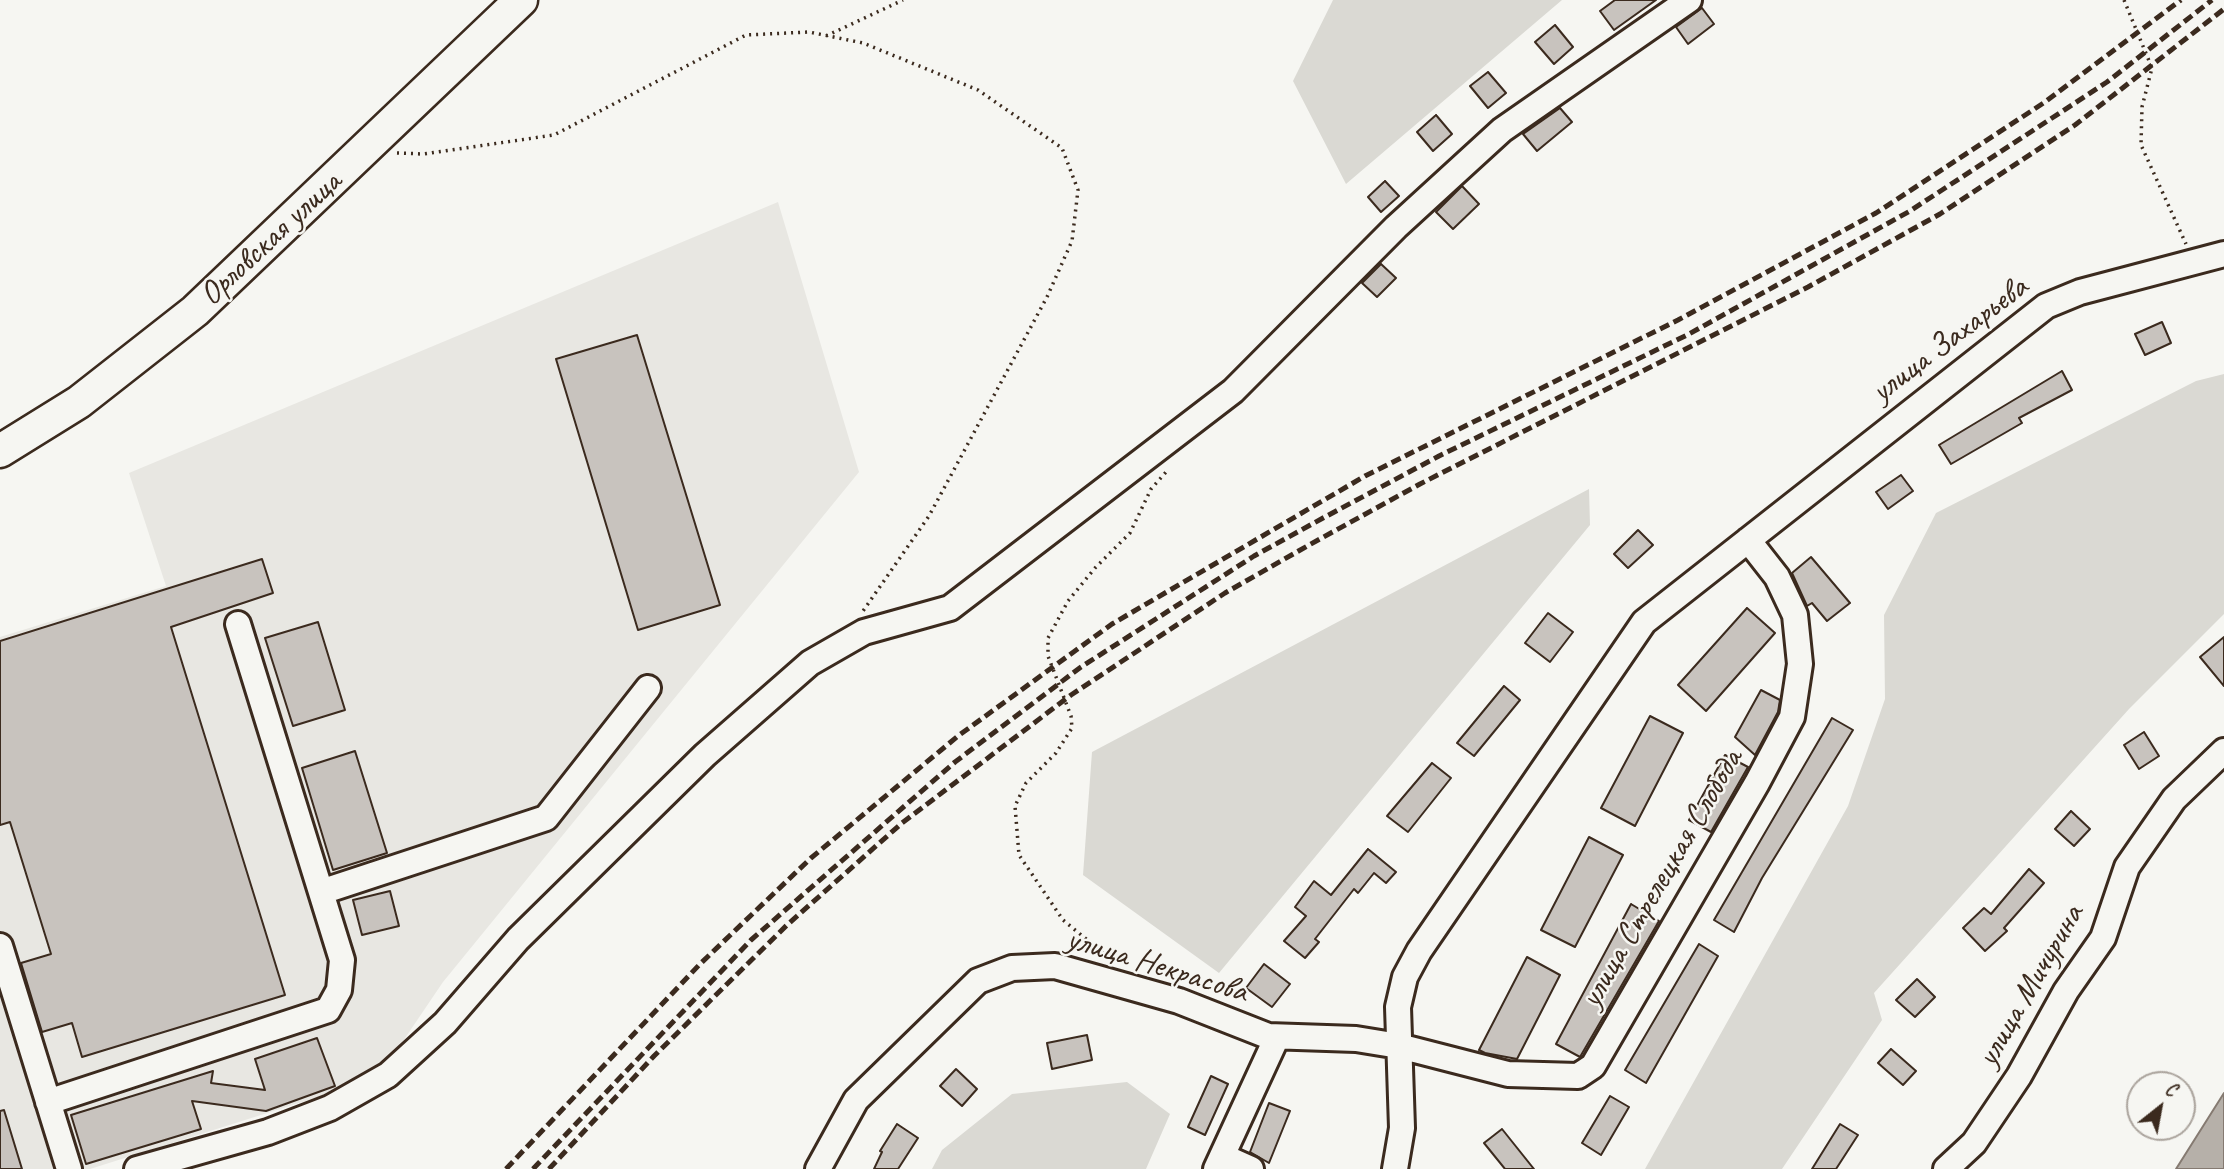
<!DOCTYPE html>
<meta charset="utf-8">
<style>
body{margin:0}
#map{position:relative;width:2224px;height:1169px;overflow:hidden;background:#f6f6f2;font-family:Caveat,sans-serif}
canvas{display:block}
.north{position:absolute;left:2126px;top:1071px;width:70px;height:70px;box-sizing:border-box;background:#f6f6f2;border:2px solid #aba49d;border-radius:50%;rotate:31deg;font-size:19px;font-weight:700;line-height:28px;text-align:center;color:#3b2a1e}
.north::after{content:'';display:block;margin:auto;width:24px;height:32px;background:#3b2a1e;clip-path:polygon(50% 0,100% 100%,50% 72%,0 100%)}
</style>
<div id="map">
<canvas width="2224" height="1169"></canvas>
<div class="north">С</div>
</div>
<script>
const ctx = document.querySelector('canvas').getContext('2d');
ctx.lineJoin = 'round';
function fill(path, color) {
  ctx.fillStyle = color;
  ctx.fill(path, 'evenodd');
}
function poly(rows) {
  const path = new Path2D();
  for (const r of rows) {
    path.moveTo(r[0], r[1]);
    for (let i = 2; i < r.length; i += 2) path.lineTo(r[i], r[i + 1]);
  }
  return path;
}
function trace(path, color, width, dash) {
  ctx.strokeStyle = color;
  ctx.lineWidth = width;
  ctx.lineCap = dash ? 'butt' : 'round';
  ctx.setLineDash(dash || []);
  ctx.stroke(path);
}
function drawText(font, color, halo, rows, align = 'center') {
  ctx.font = font + ' Caveat,sans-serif';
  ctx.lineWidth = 5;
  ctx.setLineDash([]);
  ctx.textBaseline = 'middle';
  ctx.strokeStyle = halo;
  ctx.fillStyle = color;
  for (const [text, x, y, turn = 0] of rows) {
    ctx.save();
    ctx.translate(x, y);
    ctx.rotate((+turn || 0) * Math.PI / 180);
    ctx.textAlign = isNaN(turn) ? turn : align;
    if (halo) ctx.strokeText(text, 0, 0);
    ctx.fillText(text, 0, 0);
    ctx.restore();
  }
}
const built = poly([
 [778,202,859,472,443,982,378,1078,90,1169,0,1169,0,637,166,586,129,473]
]);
const green = poly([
 [1333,0,1562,0,1346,184,1293,81],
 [2224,374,2224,614,2129,709,1874,993,1882,1020,1782,1169,1645,1169,1848,806,1885,699,1884,615,1936,513,2196,381],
 [1589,489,1590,525,1219,973,1083,875,1092,752],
 [1127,1082,1170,1114,1146,1169,932,1169,942,1150,1012,1094]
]);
const water = poly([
 [2224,1093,2224,1169,2176,1169,2224,1093]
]);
const building = poly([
 [1615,0,1656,0,1614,30,1600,11,1615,0],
 [1702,8,1714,24,1688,44,1676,27,1702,8],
 [1555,25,1573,47,1554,64,1535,42,1555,25],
 [1488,72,1506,93,1488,108,1470,86,1488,72],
 [1560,108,1572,122,1537,151,1523,134,1560,108],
 [1436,115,1452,134,1433,151,1417,132,1436,115],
 [1385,181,1399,196,1381,212,1368,197,1385,181],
 [1462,186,1479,204,1453,229,1436,212,1462,186],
 [1381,264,1396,278,1377,297,1362,283,1381,264],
 [2162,322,2171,343,2145,355,2135,334,2162,322],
 [637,335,720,605,638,630,556,359,637,335],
 [2062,371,2072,390,2019,418,2022,423,1951,464,1939,445,2062,371],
 [1901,475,1913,491,1888,509,1876,492,1901,475],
 [1638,530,1653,545,1628,568,1614,554,1638,530],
 [1811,557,1850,603,1827,621,1812,603,1807,606,1792,573,1811,557],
 [262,559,273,593,171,627,285,995,82,1057,72,1023,42,1032,21,963,51,954,10,822,0,825,0,641,262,559],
 [1747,608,1775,633,1706,711,1678,685,1747,608],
 [1548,613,1573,632,1550,662,1525,643,1548,613],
 [318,622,345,710,293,726,265,638,318,622],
 [2224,637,2224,686,2200,657,2224,637],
 [1504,686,1520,700,1474,756,1457,743,1504,686],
 [1761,690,1780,700,1778,712,1755,755,1735,737,1761,690],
 [1650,716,1683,733,1635,826,1601,808,1650,716],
 [1832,718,1853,730,1762,878,1734,932,1714,920,1832,718],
 [2144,732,2159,756,2139,769,2124,745,2144,732],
 [355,751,387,853,333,870,302,768,355,751],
 [1725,755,1748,767,1711,832,1689,820,1725,755],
 [1432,763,1451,778,1408,832,1387,816,1432,763],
 [2071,811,2090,829,2074,846,2055,829,2071,811],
 [1589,837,1623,855,1575,947,1541,930,1589,837],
 [1368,849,1396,872,1386,883,1374,873,1358,893,1354,889,1315,939,1319,942,1305,958,1284,941,1306,916,1295,907,1314,881,1331,895,1368,849],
 [2029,869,2044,883,2004,928,2007,931,1985,951,1963,928,1984,908,1991,914,2029,869],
 [390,891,399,926,362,935,353,900,390,891],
 [1631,904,1659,921,1580,1057,1556,1044,1631,904],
 [1699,944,1718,956,1646,1083,1625,1070,1699,944],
 [1527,957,1560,975,1517,1059,1485,1053,1479,1050,1527,957],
 [1264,964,1290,984,1272,1007,1246,988,1264,964],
 [1917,979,1935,997,1915,1017,1896,1000,1917,979],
 [1087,1035,1092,1060,1052,1069,1047,1043,1087,1035],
 [317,1038,335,1086,266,1111,192,1101,201,1129,86,1164,71,1115,213,1071,211,1083,265,1090,255,1059,317,1038],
 [1891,1049,1916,1071,1903,1085,1878,1063,1891,1049],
 [956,1069,977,1089,962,1106,940,1086,956,1069],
 [1211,1076,1228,1084,1205,1135,1188,1127,1211,1076],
 [1610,1096,1629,1107,1601,1155,1582,1143,1610,1096],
 [1269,1103,1290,1111,1269,1163,1250,1152,1269,1103],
 [4,1110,22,1169,0,1169,0,1111,4,1110],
 [897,1124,918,1138,898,1169,874,1169,882,1152,880,1151,897,1124],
 [1840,1124,1858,1135,1836,1169,1812,1169,1840,1124],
 [1502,1129,1534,1169,1505,1169,1484,1143,1502,1129]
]);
const path = poly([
 [2124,0,2152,68,2142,107,2141,145,2186,244],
 [826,36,903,0],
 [397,153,423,154,554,135,746,35,809,32,863,43,978,90,1062,148,1078,190,1072,241,1047,297,929,516,863,611],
 [1108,957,1063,920,1019,855,1015,806,1026,783,1056,753,1072,728,1071,716,1048,656,1048,638,1068,601,1095,568,1130,533,1151,489,1166,472]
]);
const minor = poly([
 [321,892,546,818,648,688],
 [0,946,69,1169],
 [48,1102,328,1010,339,990,342,960,238,624],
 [1222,1156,1251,1169],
 [137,1169,268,1132,330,1108,388,1075,445,1023,518,939,705,755,810,663,864,632,950,608,1233,391,1396,227,1502,130,1689,0],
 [818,1169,856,1100,978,981,1012,968,1055,966,1179,1001,1268,1036,1356,1039,1399,1046,1508,1074,1578,1076,1593,1066,1757,783,1792,717,1800,664,1795,615,1777,577,1748,540],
 [1216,1169,1277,1037],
 [1395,1169,1402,1128,1398,1007,1405,977,1419,951,1644,622,2046,306,2080,292,2224,254],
 [1946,1169,1974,1143,2019,1076,2066,991,2103,938,2127,867,2174,799,2224,751]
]);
const major = poly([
 [0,451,79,402,195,311,521,0]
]);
const rail = poly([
 [506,1169,700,964,811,858,958,736,1112,624,1365,476,1678,320,1876,213,2045,102,2181,0],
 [533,1169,751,940,955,762,1081,667,1254,556,1323,518,1439,456,1689,334,1910,211,2107,82,2212,0],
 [549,1169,654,1056,787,925,902,823,1071,695,1225,593,1309,545,1420,484,1808,287,1940,214,2075,125,2224,9]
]);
const streetNames = [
 ["Орловская улица",271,239,-43],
 ["улица Захарьева",1950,340,-37],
 ["улица Стрелецкая Слобода",1662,879,-60],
 ["улица Некрасова",1157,966,17],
 ["улица Мичурина",2031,986,-60]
];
fill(built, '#e8e7e2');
fill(green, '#dad9d3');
fill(water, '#b6b0a9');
trace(water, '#857a71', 2);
fill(building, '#c8c3be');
trace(building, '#3b2a1e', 2);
trace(minor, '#3b2a1e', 30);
trace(major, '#3b2a1e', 37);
trace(path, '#3b2a1e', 3.5, [2, 5]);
trace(minor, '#f6f6f2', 24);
trace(major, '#f6f6f2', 32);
trace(rail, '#3b2a1e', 5, [10, 5]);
drawText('33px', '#3b2a1e', '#f6f6f2', streetNames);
</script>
